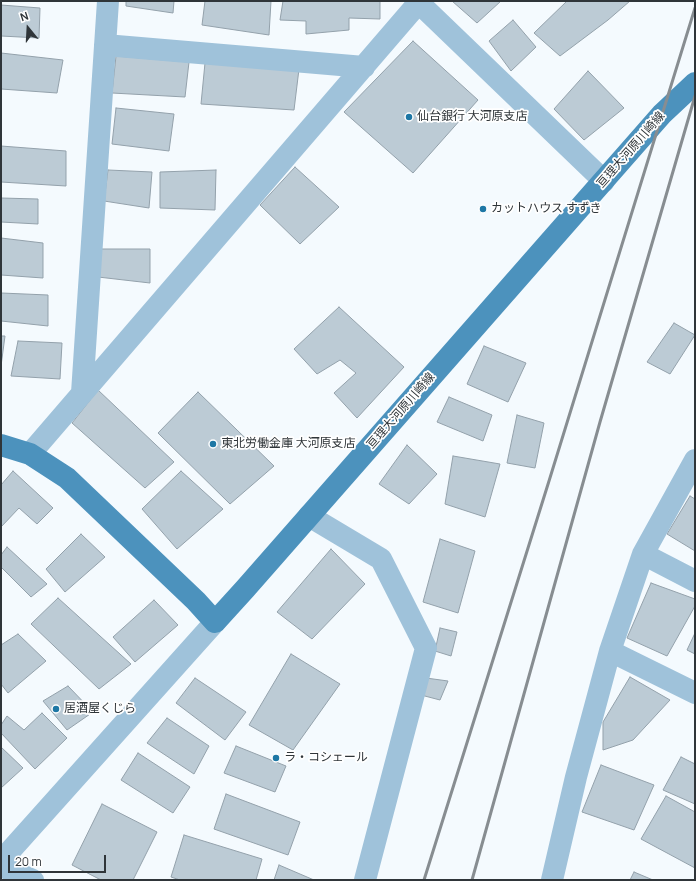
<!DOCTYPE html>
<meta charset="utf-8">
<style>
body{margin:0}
#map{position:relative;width:696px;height:881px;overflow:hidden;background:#f4fafe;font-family:Manrope,sans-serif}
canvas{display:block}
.frame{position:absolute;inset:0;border:2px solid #2f3539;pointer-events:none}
.north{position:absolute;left:8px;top:8px;width:40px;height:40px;-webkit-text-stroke:3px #fff;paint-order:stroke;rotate:342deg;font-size:11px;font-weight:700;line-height:16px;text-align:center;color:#2f3539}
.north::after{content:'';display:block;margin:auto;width:14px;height:18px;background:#2f3539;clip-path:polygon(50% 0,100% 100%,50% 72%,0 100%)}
.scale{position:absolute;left:8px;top:855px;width:98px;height:18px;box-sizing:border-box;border:2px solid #2f3539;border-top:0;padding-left:5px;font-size:12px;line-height:14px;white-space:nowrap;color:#2f3539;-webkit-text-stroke:3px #fff;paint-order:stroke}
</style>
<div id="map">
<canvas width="696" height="881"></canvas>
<div class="frame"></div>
<div class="north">N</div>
<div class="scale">20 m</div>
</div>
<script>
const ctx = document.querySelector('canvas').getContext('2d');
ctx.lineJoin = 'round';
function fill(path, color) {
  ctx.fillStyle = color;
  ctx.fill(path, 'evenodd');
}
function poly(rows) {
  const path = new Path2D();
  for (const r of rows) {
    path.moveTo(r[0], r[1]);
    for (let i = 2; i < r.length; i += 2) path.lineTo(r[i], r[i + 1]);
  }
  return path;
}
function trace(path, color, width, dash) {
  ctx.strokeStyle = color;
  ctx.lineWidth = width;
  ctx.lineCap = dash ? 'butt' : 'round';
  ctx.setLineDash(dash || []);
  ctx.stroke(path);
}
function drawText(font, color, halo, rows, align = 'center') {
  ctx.font = font + ' Manrope,"Noto Sans JP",sans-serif';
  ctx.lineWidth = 3.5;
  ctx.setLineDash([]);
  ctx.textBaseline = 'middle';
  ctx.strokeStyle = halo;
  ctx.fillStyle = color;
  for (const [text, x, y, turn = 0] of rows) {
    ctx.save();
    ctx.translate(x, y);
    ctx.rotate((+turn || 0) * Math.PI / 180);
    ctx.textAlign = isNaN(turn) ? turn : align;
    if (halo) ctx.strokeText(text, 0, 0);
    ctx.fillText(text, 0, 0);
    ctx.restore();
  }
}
const building = poly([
 [126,1,174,1,173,13,126,6,126,1],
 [205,1,271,1,269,35,202,25,205,1],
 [283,1,380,1,380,19,349,18,349,30,306,34,306,21,280,20,283,1],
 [452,1,501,1,477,23,452,1],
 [567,1,630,1,608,20,560,56,534,33,567,1],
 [1,5,40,8,39,38,1,36,1,5],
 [513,20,536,47,511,71,489,41,513,20],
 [413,41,478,100,413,173,344,112,413,41],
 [1,53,63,60,57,93,1,89,1,53],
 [116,56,189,62,185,97,112,93,116,56],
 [205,63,299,69,294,110,201,104,205,63],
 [588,71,624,108,584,140,554,109,588,71],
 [116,108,174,114,169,151,112,144,116,108],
 [1,146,66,151,66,186,1,182,1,146],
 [295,167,339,207,300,244,260,205,295,167],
 [108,170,152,172,149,208,104,201,108,170],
 [216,170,215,210,160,208,160,172,216,170],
 [1,198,38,199,38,224,1,222,1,198],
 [1,238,43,243,43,278,1,275,1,238],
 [101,249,150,249,150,283,98,277,101,249],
 [1,293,48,295,48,326,1,321,1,293],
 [339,307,404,367,357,418,334,393,356,373,340,360,317,374,294,349,339,307],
 [674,323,695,335,670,374,647,362,674,323],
 [1,336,5,336,1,366,1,336],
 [18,341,62,343,60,379,11,376,18,341],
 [484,346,526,363,508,402,467,384,484,346],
 [98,390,174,462,145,488,72,423,98,390],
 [198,392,274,466,230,504,158,433,198,392],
 [449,397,492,415,483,441,437,422,449,397],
 [517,415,544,423,535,468,507,463,517,415],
 [407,445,437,474,409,504,379,484,407,445],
 [453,456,500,464,485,517,445,504,453,456],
 [13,471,53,508,37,524,19,508,1,527,1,485,13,471],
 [181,471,223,509,177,549,142,509,181,471],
 [690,496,695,499,695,551,667,534,690,496],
 [81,534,105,557,65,592,46,569,81,534],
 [440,539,475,551,458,613,423,602,440,539],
 [7,547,47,584,31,597,1,567,1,555,7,547],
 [331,549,365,584,312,639,277,612,331,549],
 [651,583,695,599,695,606,667,656,627,638,651,583],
 [58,598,131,664,99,689,31,624,58,598],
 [154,600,178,625,135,662,113,637,154,600],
 [440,628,457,632,451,656,435,651,440,628],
 [695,633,695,654,687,650,695,633],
 [18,634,46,661,8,693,1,684,1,645,18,634],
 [291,654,340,684,293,750,249,725,291,654],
 [630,677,670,700,633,740,603,750,603,722,630,677],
 [195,678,246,712,225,740,176,703,195,678],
 [426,678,448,681,440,700,421,695,426,678],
 [68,686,93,712,67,730,43,701,68,686],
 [42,713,67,738,35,769,1,733,1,725,7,716,24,730,42,713],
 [167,718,209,746,194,774,147,743,167,718],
 [236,746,286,766,275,792,224,773,236,746],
 [1,747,23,768,1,788,1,747],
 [138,753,190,787,173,813,121,780,138,753],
 [681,757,695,764,695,804,663,790,681,757],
 [601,765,654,785,634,830,582,812,601,765],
 [226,794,300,822,288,855,214,829,226,794],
 [666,796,695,812,695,868,641,839,666,796],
 [102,804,157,832,133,880,101,880,72,865,102,804],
 [184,835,262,859,256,880,180,880,171,877,184,835],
 [279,865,314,880,274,880,279,865],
 [634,872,653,880,630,880,634,872]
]);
const minor = poly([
 [419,3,604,181],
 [105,45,364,67],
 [82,393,108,1],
 [30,454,420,1],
 [309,516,381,559,426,648,365,880],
 [643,554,695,581],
 [610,651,695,693],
 [1,866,33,880],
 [552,880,576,777,610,651,643,554,695,460]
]);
const tertiary = poly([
 [1,861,215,622]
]);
const primary = poly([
 [1,445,30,454,67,478,196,601,215,622,245,589,662,114,695,83]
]);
const rail = poly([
 [424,880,549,481,695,8],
 [472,880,600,422,695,96]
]);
const markers = [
 [409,117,4,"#1d77a5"],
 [483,209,4,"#1d77a5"],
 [213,444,4,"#1d77a5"],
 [56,709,4,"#1d77a5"],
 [276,758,4,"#1d77a5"]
];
const poiNames = [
 ["仙台銀行 大河原支店",417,117],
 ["カットハウス すずき",491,209],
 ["東北労働金庫 大河原支店",221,444],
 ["居酒屋くじら",64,709],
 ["ラ・コシェール",284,758]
];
const streetNames = [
 ["亘理大河原川崎線",631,150,-49],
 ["亘理大河原川崎線",401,411,-49]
];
fill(building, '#bccbd5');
trace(building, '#93a1ab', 1);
trace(minor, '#9fc2da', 22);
trace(tertiary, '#9fc2da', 22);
trace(primary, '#4c92bd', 22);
trace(rail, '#878d91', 3);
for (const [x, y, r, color] of markers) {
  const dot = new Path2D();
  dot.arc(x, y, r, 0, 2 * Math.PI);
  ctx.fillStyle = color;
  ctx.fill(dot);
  trace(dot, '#fff', 1.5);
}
drawText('12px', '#2f3539', '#fff', poiNames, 'left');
drawText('12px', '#2f3539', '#fff', streetNames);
</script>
